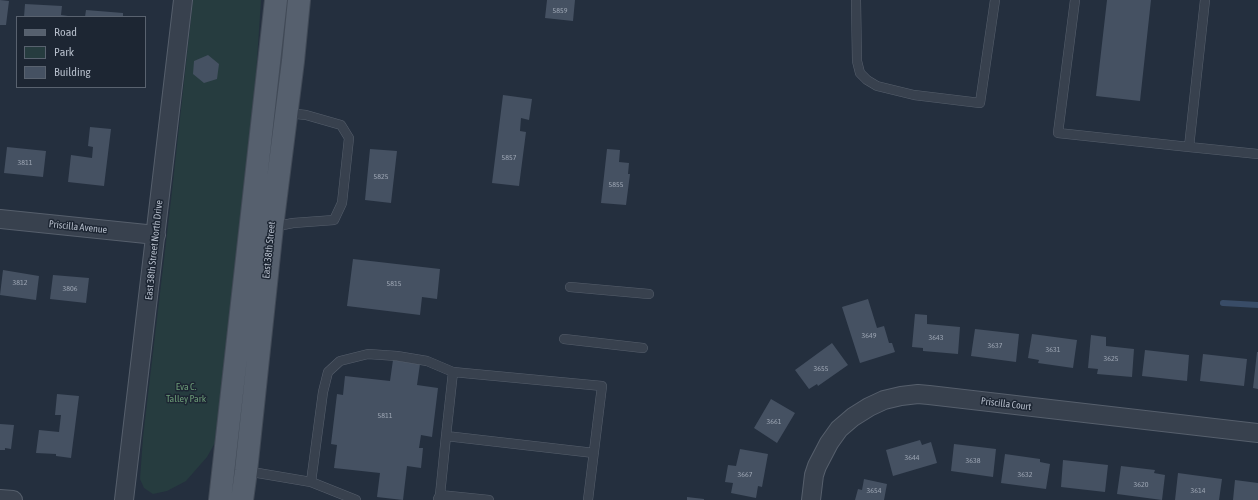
<!DOCTYPE html>
<style>
body{margin:0}
#map{position:relative;width:1258px;height:500px;overflow:hidden;background:#242f3e;font-family:"Asap Condensed",sans-serif}
canvas{display:block}
.legend{position:absolute;left:16px;top:16px;width:130px;height:72px;box-sizing:border-box;background:#1d2633;border:1px solid #59626f;margin:0;padding:5px 7px;list-style:none;font-size:12px;color:#b4bcc9}
.legend li{display:flex;align-items:center;gap:8px;height:20px}
.legend b{width:20px;border:1px solid #59626f}
</style>
<div id="map">
<canvas width="1258" height="500"></canvas>
<ul class="legend">
<li><b style="height:5px;background:#56606e"></b>Road</li>
<li><b style="height:11px;background:#263c3f"></b>Park</li>
<li><b style="height:11px;background:#455162"></b>Building</li>
</ul>
</div>
<script>
const ctx = document.querySelector('canvas').getContext('2d');
ctx.lineJoin = 'round';
function fill(path, color) {
  ctx.fillStyle = color;
  ctx.fill(path, 'evenodd');
}
function poly(rows) {
  const path = new Path2D();
  for (const r of rows) {
    path.moveTo(r[0], r[1]);
    for (let i = 2; i < r.length; i += 2) path.lineTo(r[i], r[i + 1]);
  }
  return path;
}
function trace(path, color, width, dash) {
  ctx.strokeStyle = color;
  ctx.lineWidth = width;
  ctx.lineCap = dash ? 'butt' : 'round';
  ctx.setLineDash(dash || []);
  ctx.stroke(path);
}
function drawText(font, color, halo, rows, align = 'center') {
  ctx.font = font + ' "Asap Condensed",sans-serif';
  ctx.lineWidth = 3;
  ctx.setLineDash([]);
  ctx.textBaseline = 'middle';
  ctx.strokeStyle = halo;
  ctx.fillStyle = color;
  for (const [text, x, y, turn = 0] of rows) {
    ctx.save();
    ctx.translate(x, y);
    ctx.rotate((+turn || 0) * Math.PI / 180);
    ctx.textAlign = isNaN(turn) ? turn : align;
    if (halo) ctx.strokeText(text, 0, 0);
    ctx.fillText(text, 0, 0);
    ctx.restore();
  }
}
const green = poly([
 [193,0,261,0,248,195,220,434,207,457,186,481,167,491,153,494,144,488,140,479,143,437,171,200]
]);
const stream = poly([
 [1223,303,1258,305]
]);
const building = poly([
 [0,0,9,1,6,25,0,25],
 [547,0,575,0,573,21,545,18],
 [1107,0,1151,0,1140,101,1096,96],
 [25,4,62,6,61,15,68,16,68,17,24,17],
 [86,10,123,13,123,17,85,17],
 [208,55,219,64,217,79,204,83,193,74,194,61],
 [503,95,532,99,529,120,521,118,520,131,526,132,519,186,492,183],
 [90,127,111,129,104,186,68,182,71,155,92,158,93,147,88,146],
 [7,147,46,151,43,177,4,173],
 [370,149,397,151,391,203,365,200],
 [607,149,620,150,619,162,629,163,628,174,630,174,626,205,601,203],
 [353,259,440,269,437,299,422,297,420,315,347,306],
 [3,270,39,276,36,300,0,295],
 [53,275,89,278,86,303,50,299],
 [868,299,877,328,884,326,889,343,892,343,895,352,860,363,842,307],
 [915,314,927,315,927,324,960,327,958,354,923,351,923,348,912,347],
 [975,329,1019,334,1016,362,971,356],
 [1032,334,1077,340,1073,368,1038,363,1039,360,1028,358],
 [1091,335,1106,337,1106,346,1134,349,1132,377,1097,374,1098,369,1088,368],
 [832,343,848,365,818,386,817,384,809,389,795,370],
 [1145,350,1189,355,1187,381,1142,376],
 [1257,352,1258,352,1258,389,1253,388],
 [1203,354,1247,359,1244,386,1200,381],
 [393,360,420,364,417,385,438,388,432,437,421,435,419,448,423,448,421,468,407,466,403,500,377,497,380,473,334,468,337,445,331,444,337,394,343,395,345,376,390,381],
 [57,394,79,396,71,458,56,456,56,454,36,453,39,430,59,432,61,415,55,415],
 [771,399,795,413,777,443,754,428],
 [0,424,14,425,11,449,5,448,5,450,0,450],
 [920,440,922,445,931,442,937,463,893,476,886,450],
 [954,444,996,449,993,477,951,471],
 [740,449,768,454,762,487,758,486,756,498,731,493,733,483,725,482,728,465,736,466],
 [1005,454,1040,459,1040,462,1050,464,1046,489,1001,483],
 [1063,460,1108,465,1105,492,1061,487],
 [1121,466,1155,470,1154,473,1165,475,1162,500,1117,494],
 [1178,473,1222,479,1219,500,1175,500],
 [864,479,887,484,884,500,855,500,858,489,862,490],
 [1235,480,1258,483,1258,500,1233,500],
 [687,497,704,499,704,500,687,500]
]);
const lane = poly([
 [856,0,857,61,860,73,867,80,877,86,914,95,980,103,995,0],
 [1075,0,1058,133,1189,147,1205,0],
 [1189,147,1258,154],
 [273,227,293,223,334,220,342,203,349,138,341,125,306,115,287,113],
 [570,287,649,294],
 [564,339,643,348],
 [446,436,453,372],
 [246,471,311,482,356,500],
 [311,482,323,392,328,372,340,361,368,354,397,356,427,361,453,372,602,386,588,500],
 [440,495,446,436,594,453],
 [438,499,440,495,489,500]
]);
const street = poly([
 [0,219,156,235],
 [0,499,13,500],
 [124,500,183,0],
 [811,500,814,475,817,466,829,443,839,429,853,417,869,407,884,400,901,396,918,394,929,395,1258,433]
]);
const primary = poly([
 [220,500,276,0],
 [242,500,246,471,272,227,293,61,299,0]
]);
const numberNames = [
 ["5859",560,10],
 ["5857",509,157],
 ["3811",25,162],
 ["5825",381,176],
 ["5855",616,184],
 ["3812",20,282],
 ["5815",394,283],
 ["3806",70,288],
 ["3649",869,335],
 ["3643",936,337],
 ["3637",995,345],
 ["3631",1053,349],
 ["3625",1111,358],
 ["3655",821,368],
 ["5811",385,415],
 ["3661",774,421],
 ["3644",912,457],
 ["3638",973,460],
 ["3667",745,474],
 ["3632",1025,474],
 ["3620",1141,484],
 ["3654",874,490],
 ["3614",1198,490]
];
const streetNames = [
 ["Priscilla Avenue",78,227,6],
 ["East 38th Street North Drive",154,250,-84],
 ["East 38th Street",269,250,-84],
 ["Priscilla Court",1006,404,7]
];
const parkNames = [
 ["Eva C.",186,387],
 ["Talley Park",186,399]
];
fill(green, '#263c3f');
trace(stream, '#394c67', 6);
fill(building, '#455162');
trace(lane, '#565f6c', 10);
trace(street, '#565f6c', 20);
trace(primary, '#414a57', 24);
trace(lane, '#38414e', 9);
trace(street, '#38414e', 18);
trace(primary, '#56606e', 22);
drawText('8px', '#98a1af', null, numberNames);
drawText('10px', '#b4bcc9', '#1d2633', streetNames);
drawText('10px', '#6b9a76', '#1d2633', parkNames);
</script>
